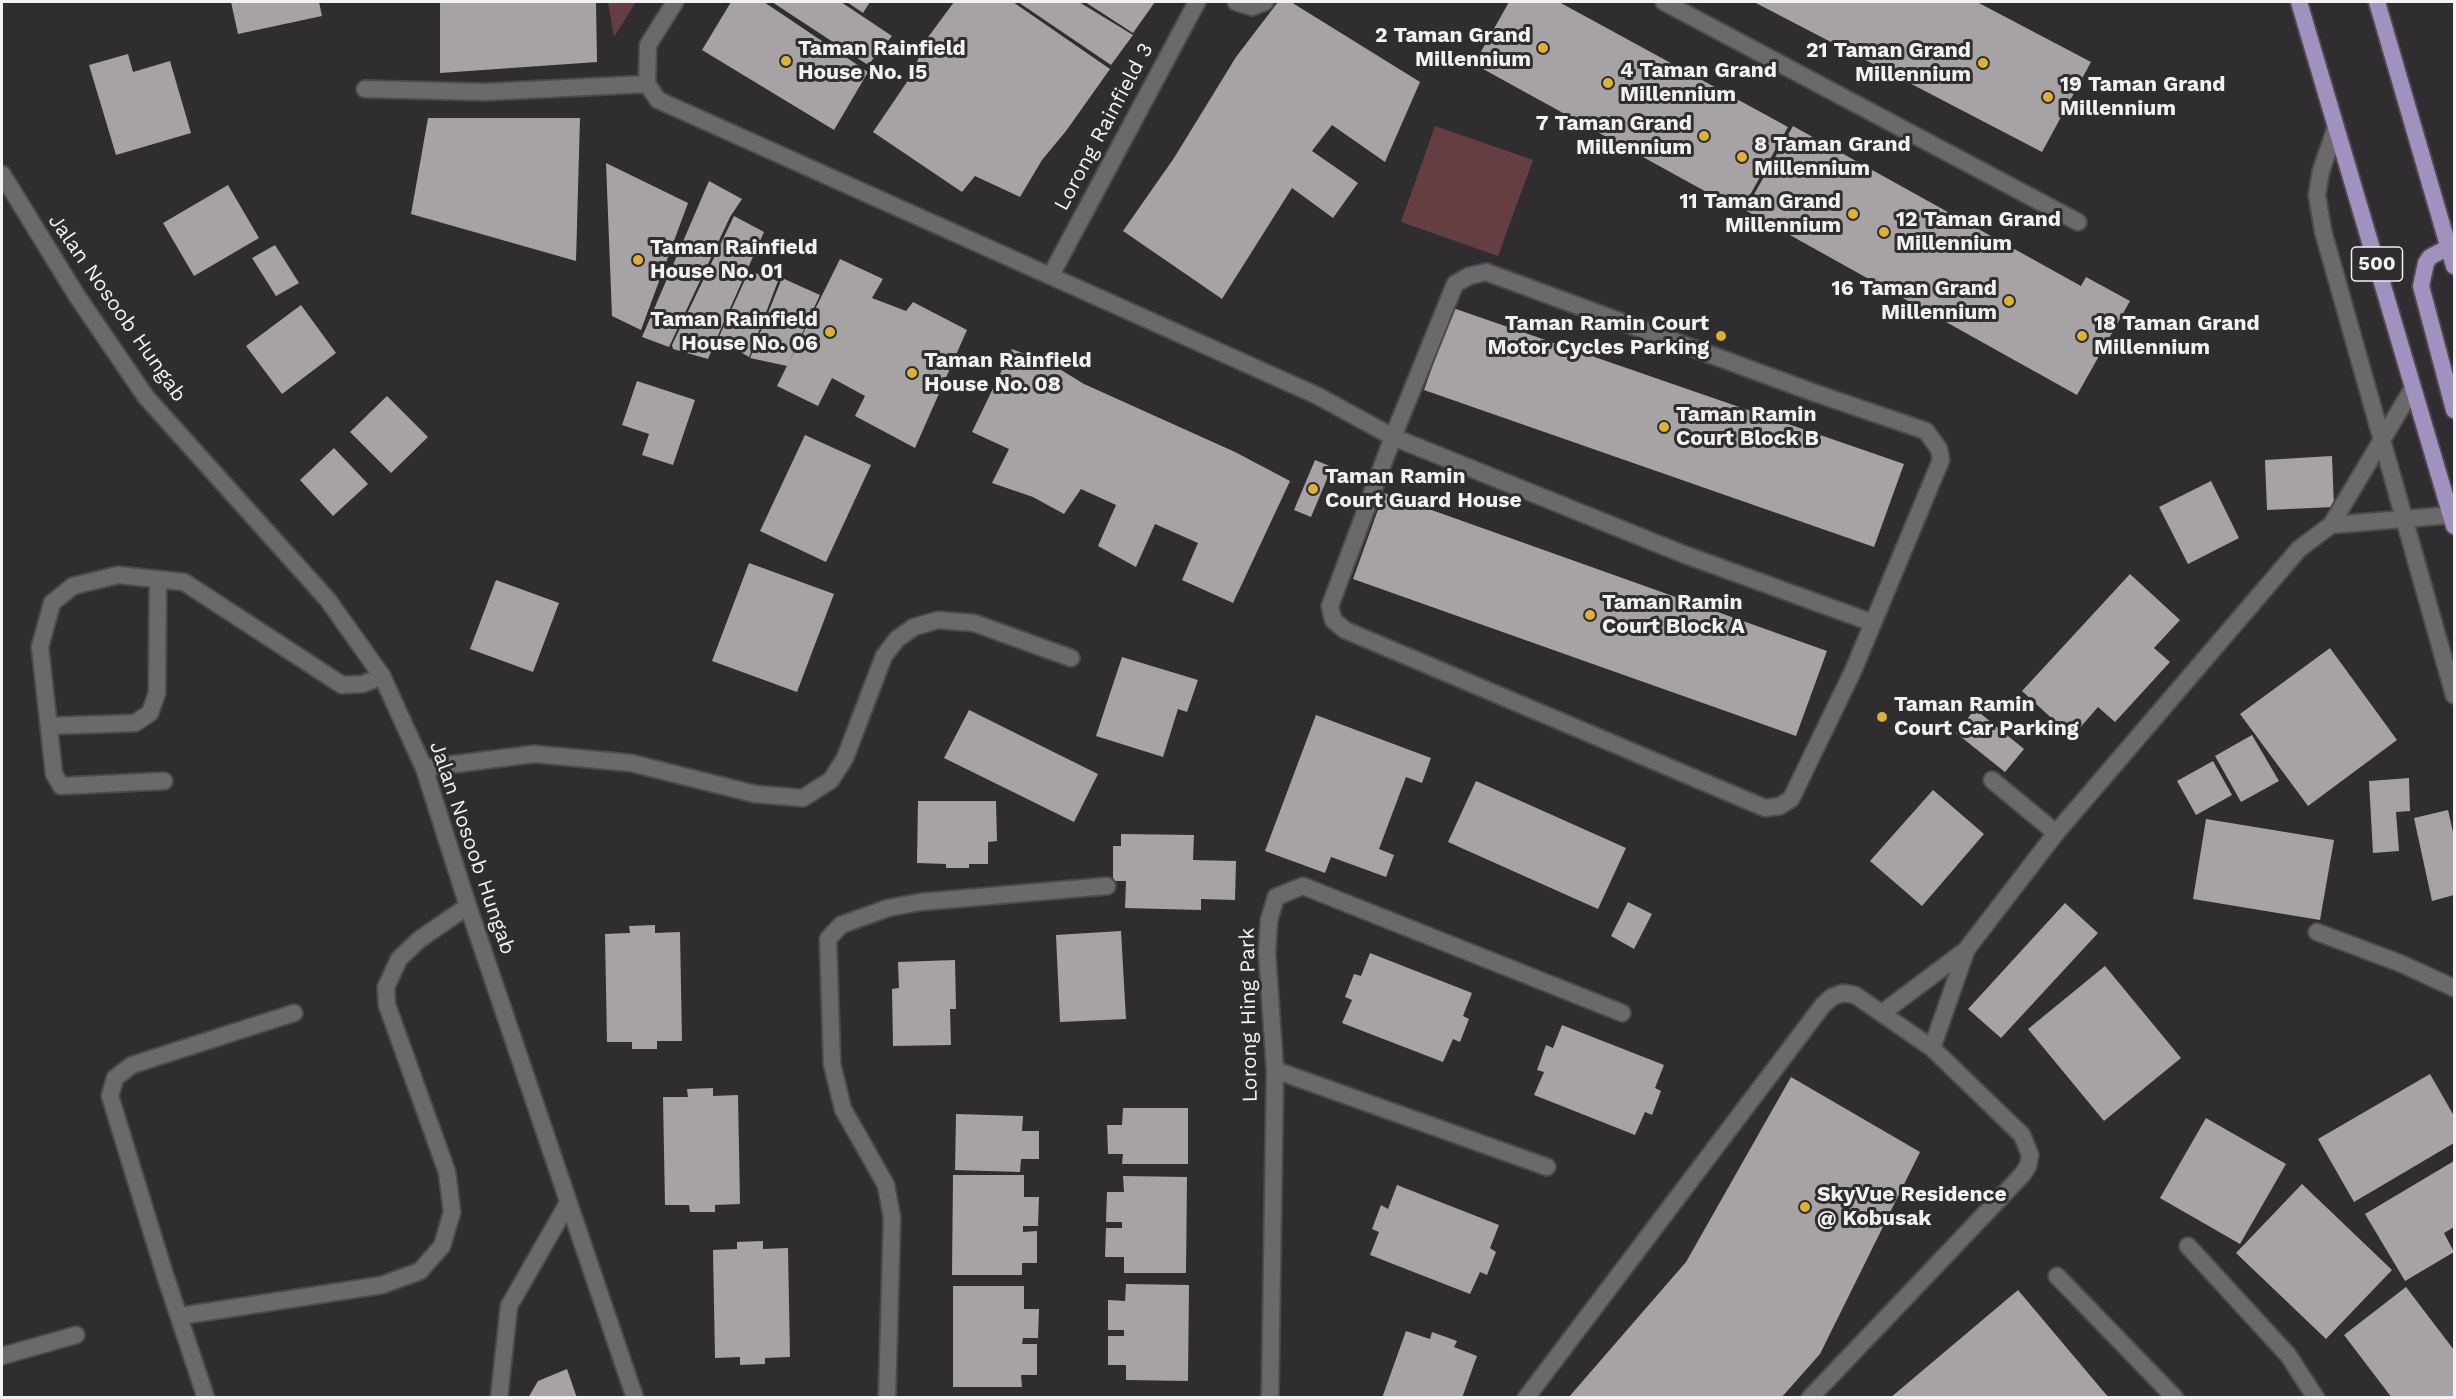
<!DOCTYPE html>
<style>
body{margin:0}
#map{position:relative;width:2456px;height:1399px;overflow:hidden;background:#302d30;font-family:"Work Sans",sans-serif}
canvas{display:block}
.frame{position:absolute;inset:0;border:3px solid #f2f1f3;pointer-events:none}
</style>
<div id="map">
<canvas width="2456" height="1399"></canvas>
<div class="frame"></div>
</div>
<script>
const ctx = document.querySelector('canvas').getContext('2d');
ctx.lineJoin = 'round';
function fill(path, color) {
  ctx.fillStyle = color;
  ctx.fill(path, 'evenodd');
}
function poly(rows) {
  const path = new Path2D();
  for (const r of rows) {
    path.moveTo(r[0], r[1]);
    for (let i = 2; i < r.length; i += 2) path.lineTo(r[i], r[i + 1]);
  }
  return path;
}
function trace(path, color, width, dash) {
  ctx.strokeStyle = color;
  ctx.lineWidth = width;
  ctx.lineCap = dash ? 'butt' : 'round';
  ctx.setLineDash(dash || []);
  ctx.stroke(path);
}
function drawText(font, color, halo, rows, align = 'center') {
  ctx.font = font + ' "Work Sans",sans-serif';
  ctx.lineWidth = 6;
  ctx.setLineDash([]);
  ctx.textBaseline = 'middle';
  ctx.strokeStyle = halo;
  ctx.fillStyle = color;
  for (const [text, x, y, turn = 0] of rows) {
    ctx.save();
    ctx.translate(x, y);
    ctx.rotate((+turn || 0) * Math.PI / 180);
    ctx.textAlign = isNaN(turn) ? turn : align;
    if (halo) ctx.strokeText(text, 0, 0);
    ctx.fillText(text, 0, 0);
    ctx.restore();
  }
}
const green = poly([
 [608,2,636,2,614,37],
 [1435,126,1533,160,1498,256,1401,222]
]);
const building = poly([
 [231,2,319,2,322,16,238,34],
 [440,2,596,2,597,62,440,73],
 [731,2,764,2,868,72,834,130,702,50],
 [772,2,841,2,892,36,868,65],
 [847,2,870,2,863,13],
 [954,2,1013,2,1110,69,1066,131,1042,160,1020,197,975,176,962,192,873,132,911,76,926,40],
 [1018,2,1079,2,1133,35,1111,65],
 [1085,2,1155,2,1133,33],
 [1278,2,1291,2,1420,82,1385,162,1332,125,1312,151,1358,183,1333,218,1292,188,1222,299,1123,231,1174,158,1236,57],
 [1509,2,1559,2,1788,127,1741,211,1474,64],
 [1754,2,1977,2,2091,62,2042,152],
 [128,54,133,72,170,61,191,133,116,155,89,65],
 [428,118,580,118,576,261,411,214],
 [1793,126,2081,286,2086,277,2130,301,2077,395,1745,210],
 [606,163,688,203,641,330,612,316],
 [709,181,742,199,730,217,669,347,642,337],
 [228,185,259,238,194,276,163,223],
 [734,216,764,232,716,340,708,359,673,349,672,345],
 [275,245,299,283,276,296,252,258],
 [840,259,883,279,872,298,906,311,913,302,967,330,915,448,855,416,865,396,832,378,818,406,777,386],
 [749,271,778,281,749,357,718,339],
 [782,278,820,295,787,366,750,358],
 [301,305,336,353,282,394,246,346],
 [1453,308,1904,464,1874,547,1424,390],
 [1012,349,1053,365,1084,384,1235,452,1290,481,1233,603,1182,580,1198,543,1155,524,1136,567,1098,546,1116,505,1081,489,1064,514,1033,497,992,483,1009,449,972,432],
 [637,381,695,400,673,465,642,455,649,434,622,425],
 [387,396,428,437,391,473,350,432],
 [805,435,871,465,826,562,760,531],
 [334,448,368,484,333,516,300,480],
 [2332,456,2334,507,2267,510,2265,460],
 [1315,460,1332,467,1311,517,1294,510],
 [2211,481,2239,538,2188,564,2159,507],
 [1384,493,1827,651,1796,736,1353,579],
 [749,563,834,594,797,692,712,661],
 [2130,574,2180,620,2154,648,2170,662,2115,722,2098,707,2072,737,2022,691],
 [496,580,559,603,533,672,470,649],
 [2330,648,2397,740,2308,806,2240,714],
 [1122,657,1198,680,1187,712,1178,709,1163,757,1096,736],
 [1975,709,2024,749,2005,772,1956,733],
 [969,710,1098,774,1074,822,944,758],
 [1316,715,1431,758,1422,783,1406,777,1379,849,1394,855,1386,877,1331,857,1325,873,1265,851],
 [2252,735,2279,781,2241,802,2215,756],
 [2213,761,2232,795,2196,815,2177,781],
 [2409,778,2410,811,2396,812,2399,851,2373,853,2369,781],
 [1476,781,1626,848,1598,909,1448,842],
 [1933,790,1984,834,1922,906,1870,861],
 [918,801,996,801,997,841,988,842,988,864,969,864,969,868,946,868,946,864,917,863],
 [2448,810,2454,837,2454,895,2432,901,2414,818],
 [2206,819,2334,840,2320,920,2193,899],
 [1121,834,1194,835,1193,860,1236,861,1235,900,1201,899,1201,910,1125,908,1126,881,1113,881,1113,846,1121,846],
 [1628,902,1652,914,1634,949,1611,936],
 [2065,903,2098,933,2001,1038,1968,1009],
 [655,925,655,933,680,932,682,1041,657,1041,657,1049,632,1049,632,1042,607,1042,605,934,630,933,629,926],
 [1121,931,1126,1019,1060,1022,1056,935],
 [1370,953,1472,993,1463,1016,1469,1019,1460,1042,1453,1039,1443,1062,1342,1023,1352,1000,1345,997,1354,974,1361,976],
 [955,960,956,1009,950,1009,951,1045,893,1046,892,989,899,988,898,962],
 [2105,966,2181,1058,2104,1121,2028,1029],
 [1562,1025,1664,1065,1655,1088,1661,1091,1652,1115,1645,1112,1635,1135,1534,1095,1544,1072,1537,1070,1546,1045,1553,1048],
 [2430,1074,2454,1116,2454,1143,2354,1202,2318,1139],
 [1791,1077,1920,1152,1820,1354,1781,1398,1568,1398,1686,1262],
 [713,1088,713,1096,738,1095,740,1204,715,1205,715,1212,690,1212,689,1205,665,1205,663,1097,688,1097,687,1089],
 [1123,1108,1188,1108,1188,1164,1122,1164,1123,1154,1108,1154,1107,1125,1122,1125],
 [956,1114,1023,1116,1022,1131,1039,1131,1039,1159,1021,1159,1020,1172,955,1170],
 [2206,1118,2286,1164,2240,1244,2160,1198],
 [2454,1161,2454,1227,2444,1233,2454,1252,2405,1281,2365,1214],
 [953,1175,1024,1175,1024,1197,1039,1197,1038,1226,1023,1226,1023,1232,1037,1231,1037,1263,1022,1263,1022,1275,952,1275],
 [1123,1176,1187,1177,1186,1273,1124,1273,1124,1257,1105,1257,1106,1228,1122,1228,1122,1222,1106,1222,1107,1192,1124,1192],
 [2302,1184,2392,1270,2326,1339,2236,1253],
 [1397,1185,1499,1225,1490,1248,1496,1252,1487,1275,1480,1272,1470,1294,1370,1255,1379,1232,1372,1229,1381,1205,1388,1209],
 [763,1241,763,1249,788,1248,790,1357,765,1358,765,1364,740,1365,740,1357,715,1358,713,1250,737,1249,737,1242],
 [1126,1284,1189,1285,1188,1381,1126,1380,1126,1365,1108,1365,1108,1336,1124,1336,1124,1330,1108,1330,1108,1300,1125,1301],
 [953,1286,1024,1286,1024,1309,1039,1309,1038,1338,1023,1338,1022,1344,1037,1344,1037,1375,1021,1375,1022,1387,953,1387],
 [2406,1287,2454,1350,2454,1398,2392,1398,2344,1335],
 [2018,1290,2109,1398,1890,1398],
 [1406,1331,1430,1339,1432,1332,1457,1341,1454,1347,1477,1356,1462,1398,1382,1398],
 [567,1369,577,1398,528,1398,538,1381]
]);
const service = poly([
 [1236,2,1252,7,1265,2],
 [2336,127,2321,171,2317,195,2323,231,2454,695],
 [49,726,135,723,150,713,157,693,158,579],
 [1992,780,2056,833],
 [164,781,61,786,54,774,40,647,52,603,73,586,118,575,184,582,342,685,363,684,382,676],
 [2188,1246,2288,1355,2316,1398],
 [2057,1276,2175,1398],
 [180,1316,382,1285,420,1271,442,1246,452,1212,447,1172,387,1005,386,987,399,959,420,939,468,906],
 [206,1398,164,1272,110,1096,115,1078,132,1065,294,1013],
 [499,1398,509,1306,568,1203]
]);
const minor = poly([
 [1664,2,2078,222],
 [647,84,658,100,1318,396,1393,437,1683,554,1873,623],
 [647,84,648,45,675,2],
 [365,89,485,92,647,84],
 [1486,272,1812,392,1926,431,1939,449,1941,460,1853,671,1791,799,1780,806,1765,808,1345,630,1333,620,1330,606,1393,437,1455,284,1469,276,1486,272],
 [1051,275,1197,2],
 [2331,525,2451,515],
 [424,768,534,754,631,763,755,794,803,798,831,780,845,758,884,656,897,639,914,627,938,620,974,623,1071,658],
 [2317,932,2402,964,2454,988],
 [1882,1013,1966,950,2056,833,2299,549,2331,525,2413,388],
 [1932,1048,1966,951],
 [1275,1070,1547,1167],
 [2,1356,76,1335],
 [887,1398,892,1218,886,1185,843,1109,832,1064,828,939,841,925,888,908,920,902,1107,886],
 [1270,1398,1275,1070,1267,953,1269,920,1276,897,1303,886,1622,1013],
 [1526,1398,1823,1005,1832,997,1843,993,1855,995,1932,1048,2022,1135,2030,1155,2028,1166,2022,1175,1810,1398]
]);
const secondary = poly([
 [2,174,77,296,146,397,328,600,382,676,424,768,468,906,635,1398]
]);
const primary = poly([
 [2299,2,2454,526],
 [2377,2,2454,266],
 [2449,247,2430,257,2426,263,2421,286,2454,410]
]);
const markers = [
 [1543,48,6,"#ddb133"],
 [786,61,6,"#ddb133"],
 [1983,63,6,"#ddb133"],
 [1608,83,6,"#ddb133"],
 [2048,97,6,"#ddb133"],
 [1704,136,6,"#ddb133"],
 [1742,157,6,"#ddb133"],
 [1853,214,6,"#ddb133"],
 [1884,232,6,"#ddb133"],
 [638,260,6,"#ddb133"],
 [2009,301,6,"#ddb133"],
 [830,332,6,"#ddb133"],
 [1721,336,6,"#ddb133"],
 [2082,336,6,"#ddb133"],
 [912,373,6,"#ddb133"],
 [1664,427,6,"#ddb133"],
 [1313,489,6,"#ddb133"],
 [1590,615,6,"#ddb133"],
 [1882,717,6,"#ddb133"],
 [1805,1207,6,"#ddb133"]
];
const shields = [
 [2377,264,51]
];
const shieldNames = [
 ["500",2377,264]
];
const poiNames = [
 ["2 Taman Grand",1531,36,"right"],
 ["Millennium",1531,60,"right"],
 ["Taman Rainfield",798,49],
 ["House No. I5",798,73],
 ["21 Taman Grand",1971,51,"right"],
 ["Millennium",1971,75,"right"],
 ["4 Taman Grand",1620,71],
 ["Millennium",1620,95],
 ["19 Taman Grand",2060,85],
 ["Millennium",2060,109],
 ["7 Taman Grand",1692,124,"right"],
 ["Millennium",1692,148,"right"],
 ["8 Taman Grand",1754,145],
 ["Millennium",1754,169],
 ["11 Taman Grand",1841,202,"right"],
 ["Millennium",1841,226,"right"],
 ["12 Taman Grand",1896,220],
 ["Millennium",1896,244],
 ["Taman Rainfield",650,248],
 ["House No. 01",650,272],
 ["16 Taman Grand",1997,289,"right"],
 ["Millennium",1997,313,"right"],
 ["Taman Rainfield",818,320,"right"],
 ["House No. 06",818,344,"right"],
 ["Taman Ramin Court",1709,324,"right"],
 ["Motor Cycles Parking",1709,348,"right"],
 ["18 Taman Grand",2094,324],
 ["Millennium",2094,348],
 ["Taman Rainfield",924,361],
 ["House No. 08",924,385],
 ["Taman Ramin",1676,415],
 ["Court Block B",1676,439],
 ["Taman Ramin",1325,477],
 ["Court Guard House",1325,501],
 ["Taman Ramin",1602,603],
 ["Court Block A",1602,627],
 ["Taman Ramin",1894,705],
 ["Court Car Parking",1894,729],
 ["SkyVue Residence",1817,1195],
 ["@ Kobusak",1817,1219]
];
const streetNames = [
 ["Lorong Rainfield 3",1104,127,-62],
 ["Jalan Nosoob Hungab",117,308,55],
 ["Jalan Nosoob Hungab",472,848,71],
 ["Lorong Hing Park",1249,1015,-91]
];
fill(green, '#643e42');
fill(building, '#a7a2a4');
trace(service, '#4c4a4d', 20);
trace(minor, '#4c4a4d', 20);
trace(secondary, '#4c4a4d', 20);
trace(primary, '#4c4a4d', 20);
trace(service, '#6c696d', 16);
trace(minor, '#6c696d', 16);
trace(secondary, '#6c696d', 16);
trace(primary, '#a191bf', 16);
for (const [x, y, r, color] of markers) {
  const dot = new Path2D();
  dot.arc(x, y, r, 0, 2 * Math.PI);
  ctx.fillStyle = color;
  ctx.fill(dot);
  trace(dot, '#302d30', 2);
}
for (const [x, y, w] of shields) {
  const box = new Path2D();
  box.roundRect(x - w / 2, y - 17, w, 34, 4.5);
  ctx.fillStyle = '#302d30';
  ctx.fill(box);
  trace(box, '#f2f1f3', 1.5);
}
drawText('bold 20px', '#f2f1f3', null, shieldNames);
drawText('bold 21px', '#f2f1f3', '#302d30', poiNames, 'left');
drawText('21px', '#f2f1f3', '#302d30', streetNames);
</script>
